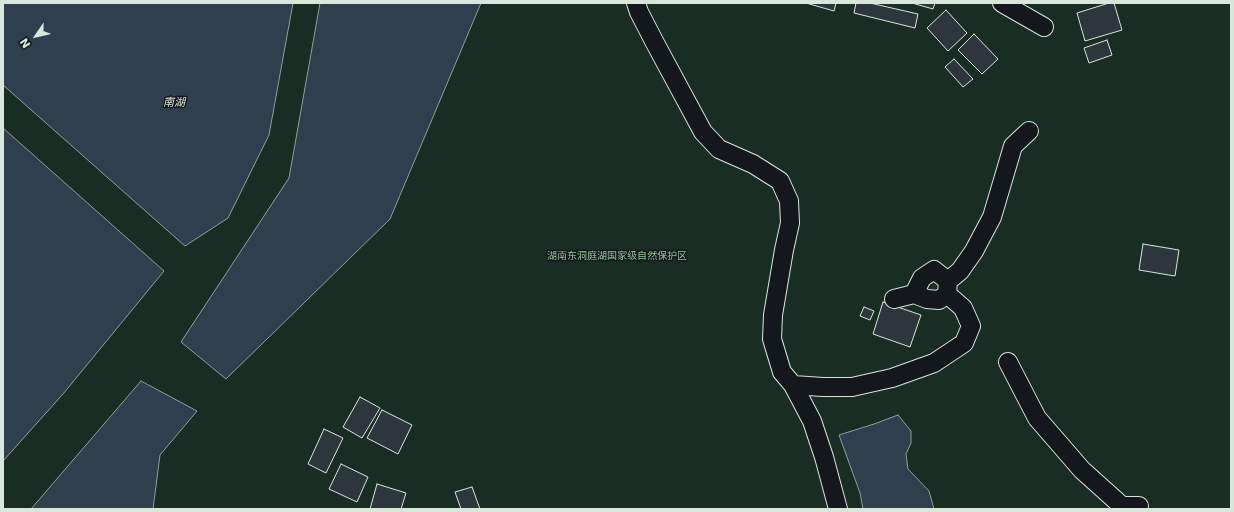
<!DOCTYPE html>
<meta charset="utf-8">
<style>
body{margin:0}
#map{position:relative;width:1234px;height:512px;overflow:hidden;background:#14181c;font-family:"DejaVu Sans",sans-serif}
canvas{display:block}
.frame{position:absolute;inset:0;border:4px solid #d8e6dc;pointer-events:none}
.north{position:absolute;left:16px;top:16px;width:40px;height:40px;-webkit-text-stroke:3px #14181c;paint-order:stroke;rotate:236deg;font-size:11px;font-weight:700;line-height:16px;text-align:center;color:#d8e6dc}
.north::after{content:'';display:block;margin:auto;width:14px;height:18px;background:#d8e6dc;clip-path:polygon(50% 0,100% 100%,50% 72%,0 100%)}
</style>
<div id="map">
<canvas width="1234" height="512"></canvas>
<div class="frame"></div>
<div class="north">N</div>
</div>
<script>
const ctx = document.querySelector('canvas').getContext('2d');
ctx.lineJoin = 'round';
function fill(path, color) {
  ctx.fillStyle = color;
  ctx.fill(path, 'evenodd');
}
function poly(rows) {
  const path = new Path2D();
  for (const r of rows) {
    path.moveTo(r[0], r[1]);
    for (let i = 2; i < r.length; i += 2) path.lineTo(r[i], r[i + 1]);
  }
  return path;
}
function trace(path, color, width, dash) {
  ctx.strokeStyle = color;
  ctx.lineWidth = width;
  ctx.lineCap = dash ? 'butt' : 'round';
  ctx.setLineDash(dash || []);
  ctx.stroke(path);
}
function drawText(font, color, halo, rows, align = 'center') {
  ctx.font = font + ' "DejaVu Sans","Noto Sans SC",sans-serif';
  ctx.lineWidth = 3;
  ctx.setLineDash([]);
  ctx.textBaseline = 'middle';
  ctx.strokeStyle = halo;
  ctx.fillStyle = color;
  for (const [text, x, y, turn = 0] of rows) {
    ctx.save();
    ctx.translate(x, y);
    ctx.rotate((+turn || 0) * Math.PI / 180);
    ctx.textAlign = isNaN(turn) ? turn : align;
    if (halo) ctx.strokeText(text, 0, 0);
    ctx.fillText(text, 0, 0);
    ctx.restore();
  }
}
const green = poly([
 [3,3,1231,3,1231,509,3,509,3,3]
]);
const water = poly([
 [3,3,293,3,269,135,228,218,185,246,3,85,3,3],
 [320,3,481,3,390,219,226,379,181,342,289,178,320,3],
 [3,128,164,271,63,394,3,461,3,128],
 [141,381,197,411,160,455,153,509,31,509,141,381],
 [898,415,911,431,911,443,906,454,908,469,929,491,934,509,863,509,860,493,839,435,874,424,898,415]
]);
const building = poly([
 [806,3,836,3,834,11,806,3],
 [856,3,870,3,918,14,915,28,854,13,856,3],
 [912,3,935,3,933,9,912,3],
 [1109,3,1114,3,1122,30,1085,41,1077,13,1109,3],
 [946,10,967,33,948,51,927,28,946,10],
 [974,34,998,59,982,74,958,50,974,34],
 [1107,40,1112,55,1089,63,1084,48,1107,40],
 [954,59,973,79,963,87,945,67,954,59],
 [1143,244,1179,250,1175,276,1139,270,1143,244],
 [883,302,921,315,910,347,873,334,883,302],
 [864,307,874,311,870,320,860,316,864,307],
 [360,397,380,408,362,438,343,427,360,397],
 [382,410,412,425,398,454,367,438,382,410],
 [324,429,343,438,326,473,308,464,324,429],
 [341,464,368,477,357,502,329,489,341,464],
 [377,484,406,493,401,509,370,509,377,484],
 [472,487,480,509,461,509,455,492,472,487]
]);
const minor = poly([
 [636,3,639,12,655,43,703,132,719,149,753,164,780,181,789,201,790,223,784,250,773,315,772,339,782,372,793,385,823,387,852,387,892,378,934,363,964,343,971,326,963,308,947,294],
 [1002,3,1044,27],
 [948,281,960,271,974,251,992,217,1013,146,1029,131],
 [894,299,914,294,927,299,939,300,947,294,948,281,934,270,922,278,914,294],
 [1008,362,1037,418,1082,470,1122,506,1139,506],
 [793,385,812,421,824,457,838,509]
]);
const parkNames = [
 ["湖南东洞庭湖国家级自然保护区",617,256]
];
const waterNames = [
 ["南湖",174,103]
];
fill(green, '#1a2d24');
trace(green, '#939e99', 1);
fill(water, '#2f3f4d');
trace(water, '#939e99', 1);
fill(building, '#2c363c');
trace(building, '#d8e6dc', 1);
trace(minor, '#d8e6dc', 20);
trace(minor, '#14181c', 18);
drawText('10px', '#8ac095', '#14181c', parkNames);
drawText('italic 11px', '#d8e6dc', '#14181c', waterNames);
</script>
